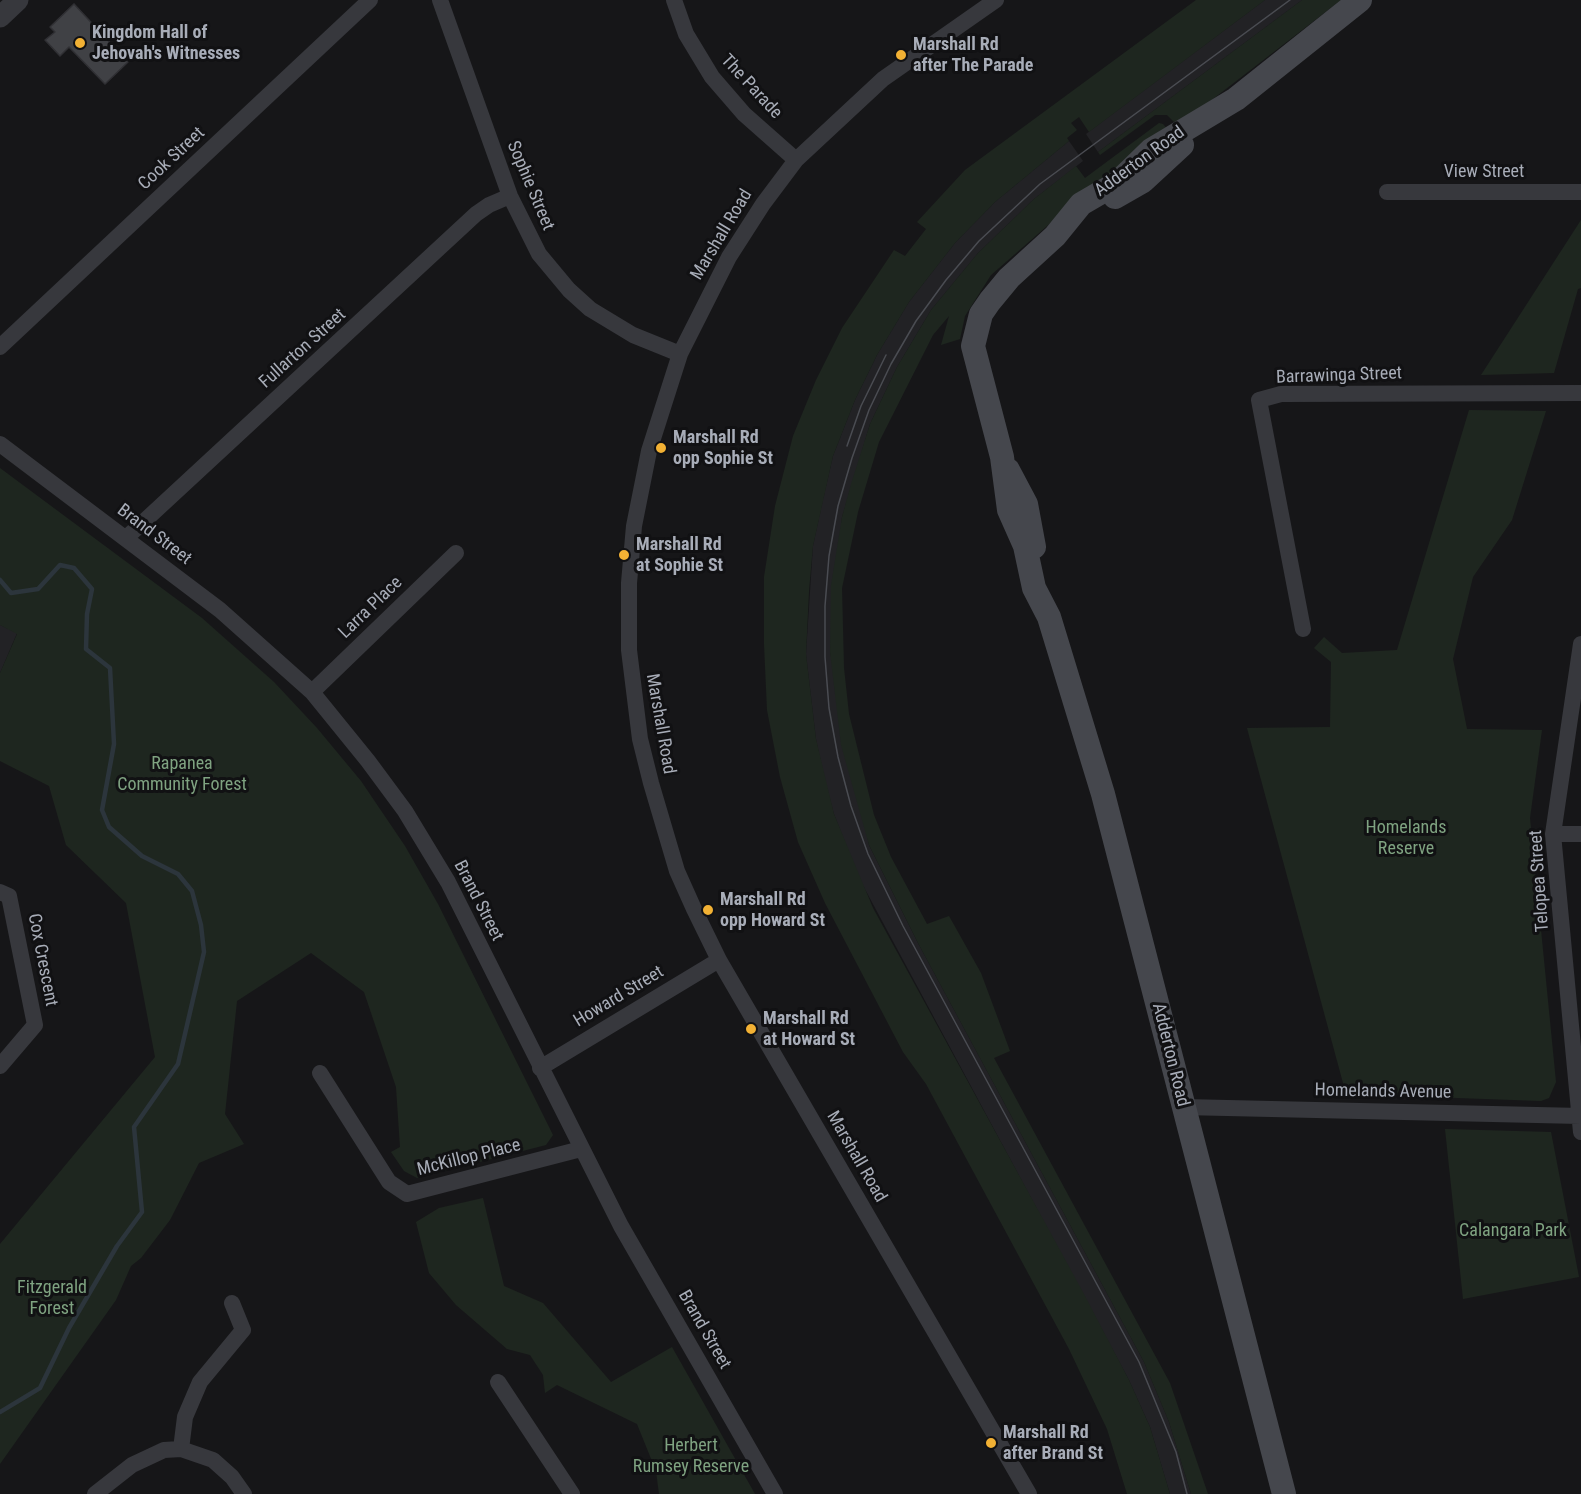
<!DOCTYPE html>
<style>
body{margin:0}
canvas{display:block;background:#161618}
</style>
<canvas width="1581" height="1494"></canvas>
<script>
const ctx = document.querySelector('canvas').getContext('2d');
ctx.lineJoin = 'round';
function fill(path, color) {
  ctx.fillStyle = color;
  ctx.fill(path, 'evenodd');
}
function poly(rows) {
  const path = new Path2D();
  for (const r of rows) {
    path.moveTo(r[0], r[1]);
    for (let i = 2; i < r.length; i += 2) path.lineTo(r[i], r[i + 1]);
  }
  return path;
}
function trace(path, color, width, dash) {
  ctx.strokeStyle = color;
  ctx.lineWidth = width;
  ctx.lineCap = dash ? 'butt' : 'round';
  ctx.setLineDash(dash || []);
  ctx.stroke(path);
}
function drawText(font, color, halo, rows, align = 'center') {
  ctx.font = font + ' "Roboto Condensed",sans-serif';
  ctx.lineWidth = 6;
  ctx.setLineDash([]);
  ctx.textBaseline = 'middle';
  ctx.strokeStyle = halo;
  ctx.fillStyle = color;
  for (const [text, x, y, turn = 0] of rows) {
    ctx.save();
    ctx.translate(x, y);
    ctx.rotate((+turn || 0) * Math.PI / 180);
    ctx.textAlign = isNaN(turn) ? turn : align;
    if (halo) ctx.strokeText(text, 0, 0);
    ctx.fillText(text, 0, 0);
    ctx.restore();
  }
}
const built = poly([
 [1265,0,1302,0,1098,152,1086,134],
 [1069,141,1083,161,1034,199,978,253,931,310,897,367,870,424,842,517,830,652,869,845,919,945,1144,1362,1169,1422,1191,1494,1170,1494,1150,1427,1129,1380,859,878,834,814,825,781,816,739,806,654,813,546,822,504,833,456,855,400,877,355,909,302,955,243,995,202],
 [0,625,17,633,0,673]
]);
const green = poly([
 [1196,0,1265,0,1089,132,1079,117,1071,123,1077,130,1067,138,1069,141,995,202,955,243,909,302,877,355,855,400,833,456,813,546,809,591,806,654,816,739,834,814,873,908,1084,1294,1129,1380,1150,1427,1170,1494,1127,1494,1107,1429,1069,1349,926,1084,903,1052,825,903,798,842,780,777,767,710,764,644,764,577,775,506,793,436,816,380,842,328,894,250,905,256,926,229,917,222,965,170],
 [1302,0,1341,0,1178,126,1167,115,1155,115,1100,155,1098,152],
 [1159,123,1163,124,1169,131,1086,192,991,275,965,316,960,339,941,345,949,316,933,335,879,442,858,512,842,588,844,668,849,714,874,815,891,857,927,924,949,916,981,973,1010,1051,994,1058,1170,1383,1208,1494,1191,1494,1169,1422,1144,1362,919,945,869,845,841,745,830,652,831,585,842,517,851,484,870,424,897,367,931,310,978,253,1034,199,1076,166,1085,178],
 [1581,220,1581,288,1578,289,1554,373,1481,375],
 [1469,410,1546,411,1512,520,1473,577,1453,659,1467,729,1542,730,1530,818,1556,1082,1549,1098,1541,1101,1346,1094,1247,728,1330,727,1331,662,1314,648,1324,637,1342,653,1397,650],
 [0,468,202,618,274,682,317,728,361,781,405,846,438,904,553,1135,546,1145,417,1178,404,1171,391,1152,400,1147,396,1087,364,992,311,953,237,1001,225,1114,244,1144,199,1163,170,1220,141,1258,131,1266,116,1300,0,1464,0,1244,155,1057,126,903,66,845,49,786,0,761,0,673,17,634,0,625],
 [1445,1129,1551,1132,1579,1277,1463,1299],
 [483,1198,504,1286,543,1303,611,1382,672,1347,755,1494,659,1494,656,1471,637,1424,557,1385,545,1393,543,1375,530,1355,507,1349,456,1305,429,1273,416,1222,439,1208]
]);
const stream = poly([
 [0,580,11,593,38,589,60,565,74,568,92,589,87,614,86,649,110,668,114,744,102,810,109,827,142,856,178,874,192,891,201,925,204,952,178,1064,134,1127,142,1212,117,1246,69,1328,40,1388,0,1412]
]);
const building = poly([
 [74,4,128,62,105,84,69,47,60,56,45,40,55,32,50,27,74,4]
]);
const minor = poly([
 [440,0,510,196,539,254,569,290,590,309,633,335,680,354],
 [674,0,686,34,712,77,744,114,796,160],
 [996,0,883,79,796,160,763,204,729,257,680,354,649,451,634,526,629,583,629,650,640,739,651,783,677,871,694,909,719,960,1029,1494],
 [1387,192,1581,192],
 [0,347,370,0],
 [0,444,220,610,312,692,368,761,405,811,448,882,621,1226,775,1494],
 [126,538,476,214,489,205,510,196],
 [1303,629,1259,400,1281,394,1581,393],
 [1581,644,1553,834,1581,1132],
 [312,692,456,553],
 [1553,834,1581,834],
 [0,892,9,896,35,1025,0,1066],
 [540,1068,719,960],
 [320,1073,389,1182,407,1194,581,1149],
 [1183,1107,1581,1116],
 [498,1382,572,1494],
 [181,1449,185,1417,200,1382,243,1330,232,1303],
 [95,1494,132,1465,164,1450,181,1449,213,1460,232,1477,244,1494]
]);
const tertiary = poly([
 [0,17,18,0]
]);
const secondary = poly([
 [1115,197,1143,181,1182,145],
 [1008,470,1026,504,1034,547],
 [1284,1494,1103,794,1049,617,1034,588,1025,546,1009,510,1002,457,973,346,981,314,990,301,1009,278,1055,236,1081,204,1117,183,1151,150,1236,99,1360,0]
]);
const tram = poly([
 [847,446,861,406,886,355],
 [1187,1494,1176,1452,1139,1362,903,926,868,854,851,806,838,757,829,708,825,657,825,606,829,556,838,506,852,458,869,410,891,364,916,321,946,280,979,241,1040,184,1290,0]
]);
const markers = [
 [80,43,6,"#f2b134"],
 [901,55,6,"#f2b134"],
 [661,448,6,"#f2b134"],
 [624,555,6,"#f2b134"],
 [708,910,6,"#f2b134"],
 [751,1029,6,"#f2b134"],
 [991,1443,6,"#f2b134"]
];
const poiNames = [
 ["Kingdom Hall of",92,33],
 ["Jehovah's Witnesses",92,54],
 ["Marshall Rd",913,45],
 ["after The Parade",913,66],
 ["Marshall Rd",673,438],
 ["opp Sophie St",673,459],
 ["Marshall Rd",636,545],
 ["at Sophie St",636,566],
 ["Marshall Rd",720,900],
 ["opp Howard St",720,921],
 ["Marshall Rd",763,1019],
 ["at Howard St",763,1040],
 ["Marshall Rd",1003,1433],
 ["after Brand St",1003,1454]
];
const streetNames = [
 ["The Parade",751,87,47],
 ["Cook Street",172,159,-43],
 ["Adderton Road",1140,162,-36],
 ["View Street",1484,172],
 ["Sophie Street",530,186,67],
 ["Marshall Road",722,235,-59],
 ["Fullarton Street",303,349,-42],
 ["Barrawinga Street",1339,376,-2],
 ["Brand Street",154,535,37],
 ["Larra Place",371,608,-44],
 ["Marshall Road",660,724,80],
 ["Telopea Street",1540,881,-94],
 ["Brand Street",478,901,63],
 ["Cox Crescent",42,960,79],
 ["Howard Street",619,997,-31],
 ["Adderton Road",1170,1055,76],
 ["Homelands Avenue",1383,1092,1],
 ["Marshall Road",856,1157,60],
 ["McKillop Place",469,1158,-14],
 ["Brand Street",704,1330,60]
];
const parkNames = [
 ["Rapanea",182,764],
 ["Community Forest",182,785],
 ["Homelands",1406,828],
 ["Reserve",1406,849],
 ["Calangara Park",1513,1231],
 ["Fitzgerald",52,1288],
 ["Forest",52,1309],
 ["Herbert",691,1446],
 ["Rumsey Reserve",691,1467]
];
fill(built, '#222225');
fill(green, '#1e261f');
trace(stream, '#2c353c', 4.5);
fill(building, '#404145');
trace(building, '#303034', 1.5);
trace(minor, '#37383d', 16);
trace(tertiary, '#37383d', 21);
trace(secondary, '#45474d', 24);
trace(tram, '#4a4c52', 1.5);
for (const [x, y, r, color] of markers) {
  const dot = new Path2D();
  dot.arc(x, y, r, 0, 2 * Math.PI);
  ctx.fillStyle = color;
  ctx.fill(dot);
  trace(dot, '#111113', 2);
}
drawText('bold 18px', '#a8adb8', '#111113', poiNames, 'left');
drawText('18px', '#a8adb8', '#111113', streetNames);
drawText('18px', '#7fa381', '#111113', parkNames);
</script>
